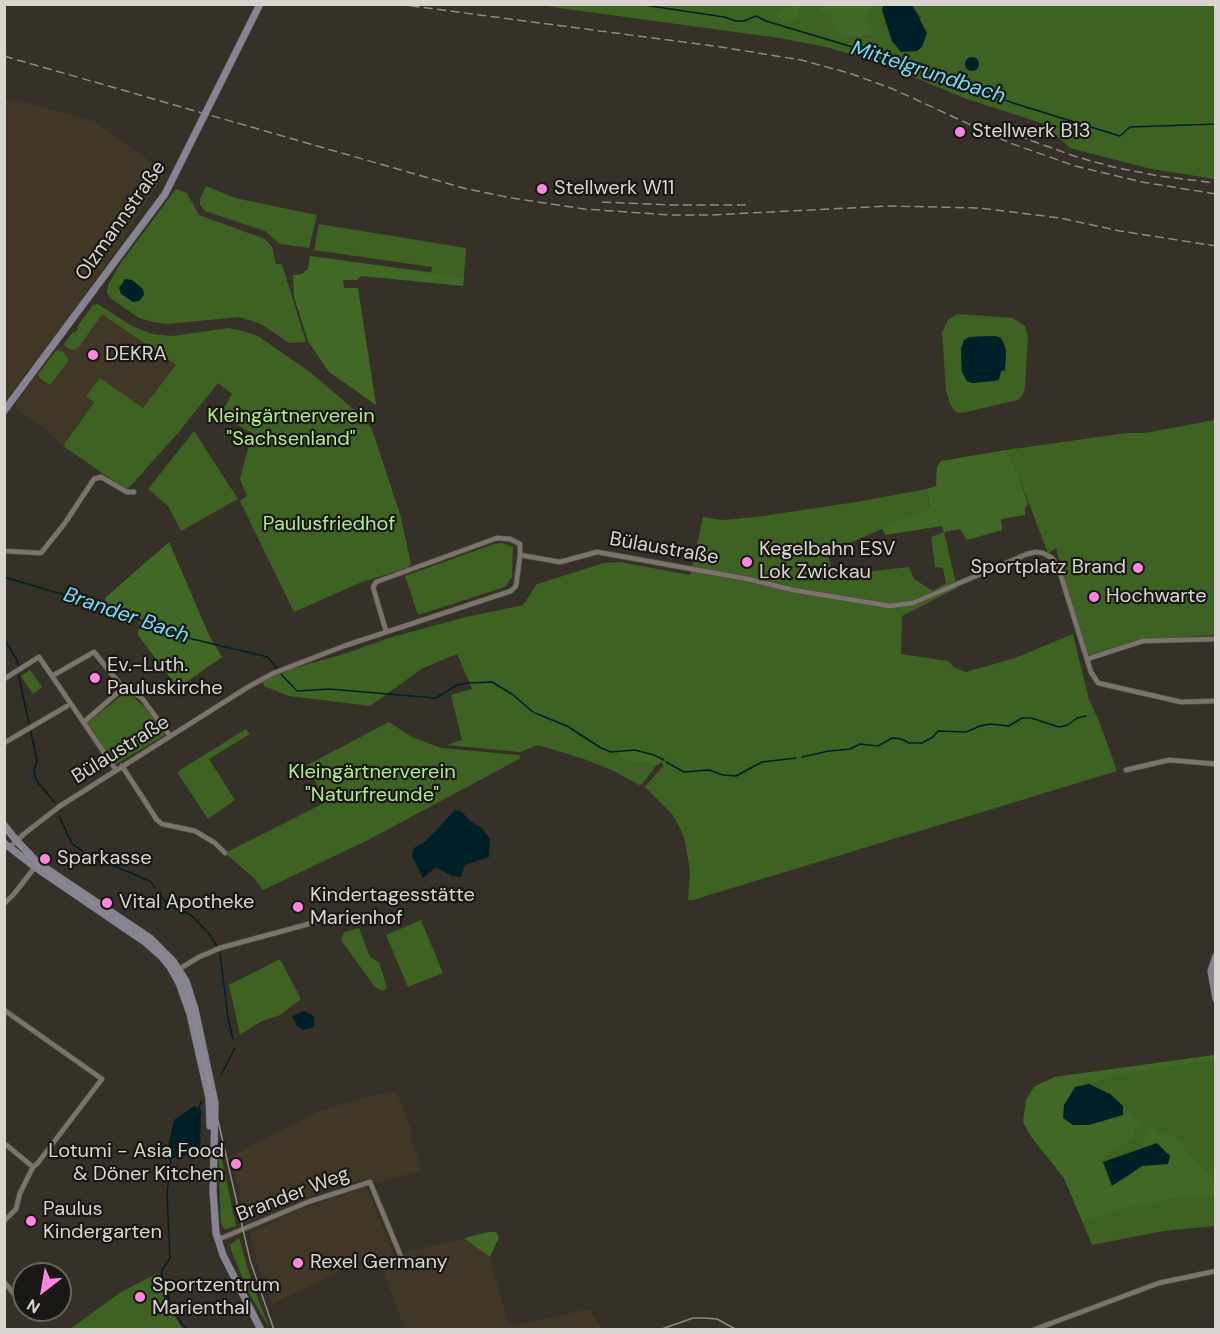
<!DOCTYPE html>
<meta charset="utf-8">
<style>
body{margin:0}
#map{position:relative;width:1220px;height:1334px;overflow:hidden;background:#353028;font-family:"DM Sans",sans-serif}
canvas{display:block}
.frame{position:absolute;inset:0;border:6px solid #d8d5d0;pointer-events:none}
.north{position:absolute;left:12px;top:1262px;width:60px;height:60px;box-sizing:border-box;background:#1a1814;border:2px solid #66645f;border-radius:50%;rotate:211deg;font-size:16px;font-weight:700;line-height:24px;text-align:center;color:#d8d5d0}
.north::after{content:'';display:block;margin:auto;width:21px;height:27px;background:#fd86e1;clip-path:polygon(50% 0,100% 100%,50% 72%,0 100%)}
</style>
<div id="map">
<canvas width="1220" height="1334"></canvas>
<div class="frame"></div>
<div class="north">N</div>
</div>
<script>
const ctx = document.querySelector('canvas').getContext('2d');
ctx.lineJoin = 'round';
function fill(path, color) {
  ctx.fillStyle = color;
  ctx.fill(path, 'evenodd');
}
function poly(rows) {
  const path = new Path2D();
  for (const r of rows) {
    if (r.length === 3) {
      path.moveTo(r[0] + r[2], r[1]);
      path.arc(r[0], r[1], r[2], 0, 2 * Math.PI);
      continue;
    }
    path.moveTo(r[0], r[1]);
    for (let i = 2; i < r.length; i += 2) path.lineTo(r[i], r[i + 1]);
  }
  return path;
}
function trace(path, color, width, dash) {
  ctx.strokeStyle = color;
  ctx.lineWidth = width;
  ctx.lineCap = dash ? 'butt' : 'round';
  ctx.setLineDash(dash || []);
  ctx.stroke(path);
}
function drawText(font, color, halo, rows, align = 'center') {
  ctx.font = font + ' "DM Sans",sans-serif';
  ctx.lineWidth = 4.5;
  ctx.setLineDash([]);
  ctx.textBaseline = 'middle';
  ctx.strokeStyle = halo;
  ctx.fillStyle = color;
  for (const [text, x, y, turn = 0] of rows) {
    ctx.save();
    ctx.translate(x, y);
    ctx.rotate((+turn || 0) * Math.PI / 180);
    ctx.textAlign = isNaN(turn) ? turn : align;
    if (halo) ctx.strokeText(text, 0, 0);
    ctx.fillText(text, 0, 0);
    ctx.restore();
  }
}
const commercial = poly([
 [4,99,18,100,94,121,165,172,119,246,61,328,6,399],
 [102,314,177,365,143,409,100,378,94,401,63,446,45,429,16,409,15,404,54,352,64,344,79,347],
 [396,1091,412,1130,409,1134,422,1170,378,1183,363,1179,319,1193,247,1222,230,1157,321,1110,387,1092],
 [366,1186,394,1256,405,1252,496,1232,499,1237,490,1258,509,1326,590,1309,601,1329,405,1329,376,1254,272,1304,256,1260,250,1233,298,1210]
]);
const green = poly([
 [546,5,847,5,837,31,840,38,876,36,864,17,878,5,884,5,882,10,892,41,921,18,912,5,1215,5,1215,179,1151,169,1070,148,1044,124,967,99,874,61,826,47,779,38,552,7],
 [206,186,235,198,317,215,309,248,280,244,265,231,205,211,200,205,200,199],
 [176,189,187,193,199,215,265,239,272,247,276,264,282,264,306,342,289,343,261,324,239,317,168,324,153,322,139,318,110,298,107,293,108,285,120,264],
 [319,224,466,248,464,277,431,273,432,267,314,250],
 [98,304,132,326,152,334,173,336,228,328,243,331,258,336,310,372,364,418,372,429,400,514,411,564,407,568,362,582,294,612,240,501,247,496,240,479,252,433,220,415,232,394,218,383,178,433,127,490,63,446,94,402,86,396,100,378,143,408,176,365,102,314,79,347,74,350,67,348,64,344,73,332,75,333,78,329,77,327,93,305],
 [958,314,1013,318,1025,326,1028,337,1025,388,1022,396,1018,400,962,413,956,412,950,404,946,391,942,333,948,320],
 [995,336,1001,338,1004,343,1006,361,996,381,973,383,967,381,962,372,961,349,964,340,969,337],
 [57,350,63,352,69,360,50,385,40,378,38,374],
 [1215,420,1215,635,1138,640,1089,655,1072,607,1056,548,1049,553,1047,551,1019,477,1006,450,1126,433,1145,433],
 [194,431,238,499,181,531,168,506,148,489],
 [927,489,930,508,827,553,833,573,849,574,909,567,914,579,933,591,946,583,943,568,935,567,931,537,944,532,957,588,902,616,901,654,948,661,955,668,966,672,1015,658,1073,634,1089,700,1099,721,1117,771,693,900,688,900,690,871,685,841,680,828,672,814,645,787,663,766,660,755,627,761,656,766,642,784,639,785,614,771,584,759,538,745,520,752,447,745,462,740,451,695,472,689,457,654,423,668,370,706,289,696,264,686,262,677,344,654,392,637,466,617,523,605,537,584,604,563,620,562,690,575,703,517,722,520,756,517,856,502],
 [502,543,513,547,512,577,505,587,418,615,405,576,494,544],
 [30,670,42,687,33,694,21,676],
 [127,691,149,711,165,735,115,765,87,723],
 [389,722,412,737,441,748,519,755,521,758,368,840,263,890,254,878,225,853,326,802,307,765],
 [246,729,250,734,209,759,235,800,208,819,177,772],
 [421,920,443,973,408,987,386,935],
 [359,928,370,957,379,962,387,988,382,991,375,987,341,940,344,932],
 [280,959,301,999,280,1015,260,1022,240,1035,229,985],
 [1215,1055,1215,1226,1163,1231,1092,1245,1064,1178,1030,1135,1034,1087,1055,1077],
 [218,1150,220,1150,236,1226,227,1229,224,1229,221,1223],
 [239,1238,253,1286,270,1329,250,1295,232,1253,230,1245],
 [156,1274,169,1308,183,1329,70,1329,121,1292]
]);
const forest = poly([
 [788,5,801,5,797,19,781,22,777,13,786,8],
 [819,5,878,5,865,17,876,36,840,38,830,14,819,11],
 [310,256,464,277,463,286,361,276,357,280,343,280,344,288,358,288,376,405,329,372,308,341,294,297,293,275,302,274,308,269],
 [1006,450,1019,477,1028,504,1025,508,1025,515,1001,519,1002,530,967,540,960,529,944,532,942,526,885,535,882,528,930,508,927,489,936,486,937,467,941,461],
 [169,542,209,635,222,657,178,688,138,635,140,620,103,605,106,597],
 [634,747,660,755,662,762,656,766,627,761,619,756,619,749],
 [1215,1055,1215,1060,1119,1074,1075,1087,1122,1115,1123,1106,1132,1116,1143,1122,1136,1129,1130,1141,1104,1154,1103,1162,1121,1182,1142,1166,1157,1166,1158,1143,1143,1148,1144,1137,1150,1126,1162,1133,1176,1137,1191,1157,1215,1179,1215,1195,1171,1198,1123,1209,1083,1221,1064,1178,1030,1135,1023,1122,1026,1100,1034,1087,1055,1077],
 [488,1232,496,1232,499,1237,490,1257,464,1238]
]);
const water = poly([
 [884,5,912,5,927,33,922,47,917,51,901,52,892,41,882,10],
 [972,64,7],
 [125,279,132,280,143,289,144,295,139,301,133,302,121,294,119,288],
 [995,336,1001,338,1006,350,1005,370,1001,371,999,380,972,383,967,381,962,372,961,349,964,340,969,337],
 [455,810,462,812,471,822,482,828,490,839,489,857,465,865,461,877,452,876,436,867,423,878,412,856,414,848,426,841],
 [304,1011,314,1016,314,1027,303,1030,297,1026,292,1016],
 [1089,1084,1110,1094,1123,1106,1123,1115,1089,1125,1073,1125,1063,1118,1064,1105,1075,1087],
 [194,1106,201,1110,200,1151,170,1159,168,1146,174,1120],
 [1157,1143,1170,1156,1168,1164,1142,1166,1112,1186,1103,1162]
]);
const stream = poly([
 [637,4,724,17,736,21,744,21,756,16,766,21,889,58,1013,103,1120,136,1130,127,1216,124],
 [4,577,106,607,184,637,268,657,277,669],
 [4,639,16,658,19,668],
 [18,673,37,760,34,770,36,780,55,803],
 [280,673,297,691,329,689,436,698,457,685,468,683,492,682,512,694,533,712],
 [535,713,567,726,601,748,611,752,635,750,654,755,664,760],
 [802,757,829,751,850,749,860,744,878,746,892,738,901,739,909,743,922,743,933,737,938,731,966,732,980,726,990,724,1009,726,1022,718,1031,718,1059,727,1068,725,1077,718,1086,716],
 [666,762,684,772,709,770,723,775,736,776,762,762,796,758],
 [59,816,72,844,90,856,150,881,155,888],
 [158,893,169,905,191,915,210,935,217,946],
 [220,953,228,1018,233,1039],
 [221,1075,235,1048],
 [198,1109,202,1101],
 [171,1158,167,1194,170,1258,162,1270,162,1279,171,1305,182,1324,188,1330]
]);
const street = poly([
 [4,551,41,553,65,523,94,479,101,477,127,492,134,492],
 [520,555,560,562,597,552,748,579,793,590,890,606,913,603,1027,554,1036,552,1043,553,1052,558,1058,566,1091,672,1098,683,1181,702,1216,701],
 [1087,659,1143,641,1216,639],
 [52,676,94,652,123,688,141,697,170,736],
 [4,679,39,657,116,770],
 [84,722,123,688],
 [4,743,67,706],
 [122,766,157,820,162,824,195,831,215,843,225,853],
 [1126,770,1169,760,1216,764],
 [10,847,24,834,60,806,248,687,274,673,344,646,511,591,516,586,520,556,520,544,510,539,497,538,376,582,373,587,386,631],
 [4,904,14,894,35,867],
 [176,971,199,957,220,948,316,922],
 [4,1010,102,1079,37,1164,33,1167,20,1193,16,1209,4,1221],
 [4,1143,33,1167],
 [217,1240,308,1202,370,1182,402,1259],
 [4,1282,24,1306],
 [1033,1330,1159,1283,1216,1271]
]);
const secondary = poly([
 [4,411,165,194,260,4],
 [4,825,16,840,38,863,150,938,173,961,186,981,195,1009,215,1103,213,1191,216,1233,223,1255,261,1330],
 [4,843,35,867,145,942,161,956,170,967,179,983,190,1014,209,1098,210,1126],
 [1216,956,1211,971,1216,999]
]);
const tram = poly([
 [4,830,26,855,41,867,151,942,167,956,180,974,192,1007,250,1260,274,1330],
 [659,1330,693,1318,705,1318,717,1319,737,1330]
]);
const rail = poly([
 [397,4,721,47,801,60,849,73,893,89,1010,143,1075,166,1142,182,1216,194],
 [4,56,467,189,512,198,584,209,671,215,710,215,890,206,980,208,1060,218,1120,231,1216,246],
 [1018,136,1077,157,1113,167,1159,176,1216,183],
 [602,202,672,205,746,205]
]);
const markers = [
 [960,132,6,"#fd86e1"],
 [542,189,6,"#fd86e1"],
 [93,355,6,"#fd86e1"],
 [747,562,6,"#fd86e1"],
 [1138,568,6,"#fd86e1"],
 [1094,597,6,"#fd86e1"],
 [95,678,6,"#fd86e1"],
 [45,859,6,"#fd86e1"],
 [107,903,6,"#fd86e1"],
 [298,907,6,"#fd86e1"],
 [236,1164,6,"#fd86e1"],
 [31,1221,6,"#fd86e1"],
 [298,1263,6,"#fd86e1"],
 [140,1297,6,"#fd86e1"]
];
const poiNames = [
 ["Stellwerk B13",972,132],
 ["Stellwerk W11",554,189],
 ["DEKRA",105,355],
 ["Kegelbahn ESV",759,550],
 ["Lok Zwickau",759,573],
 ["Sportplatz Brand",1126,568,"right"],
 ["Hochwarte",1106,597],
 ["Ev.-Luth.",107,666],
 ["Pauluskirche",107,689],
 ["Sparkasse",57,859],
 ["Kindertagesstätte",310,896],
 ["Marienhof",310,919],
 ["Vital Apotheke",119,903],
 ["Lotumi - Asia Food",224,1152,"right"],
 ["& Döner Kitchen",224,1175,"right"],
 ["Paulus",43,1210],
 ["Kindergarten",43,1233],
 ["Rexel Germany",310,1263],
 ["Sportzentrum",152,1286],
 ["Marienthal",152,1309]
];
const streetNames = [
 ["Olzmannstraße",121,221,-55],
 ["Bülaustraße",664,549,10],
 ["Bülaustraße",121,750,-32],
 ["Brander Weg",293,1195,-21]
];
const parkNames = [
 ["Kleingärtnerverein",291,417],
 ["\"Sachsenland\"",291,440],
 ["Paulusfriedhof",329,525],
 ["Kleingärtnerverein",372,773],
 ["\"Naturfreunde\"",372,796]
];
const waterNames = [
 ["Mittelgrundbach",928,73,18],
 ["Brander Bach",126,616,19]
];
fill(commercial, '#403726');
fill(green, '#3e6222');
fill(forest, '#426826');
fill(water, '#002027');
trace(stream, '#002027', 1.5);
trace(street, '#514d46', 6);
trace(secondary, '#514d46', 8);
trace(street, '#7a746b', 4.5);
trace(secondary, '#868493', 7);
trace(tram, '#8e8a83', 1.5);
trace(rail, '#8e8a83', 1.5, [9, 4.5]);
for (const [x, y, r, color] of markers) {
  const dot = new Path2D();
  dot.arc(x, y, r, 0, 2 * Math.PI);
  ctx.fillStyle = color;
  ctx.fill(dot);
  trace(dot, '#1a1814', 2);
}
drawText('20px', '#d8d5d0', '#1a1814', poiNames, 'left');
drawText('20px', '#d8d5d0', '#1a1814', streetNames);
drawText('20px', '#b2ea8e', '#1a1814', parkNames);
drawText('italic 21px', '#71dff8', '#1a1814', waterNames);
</script>
